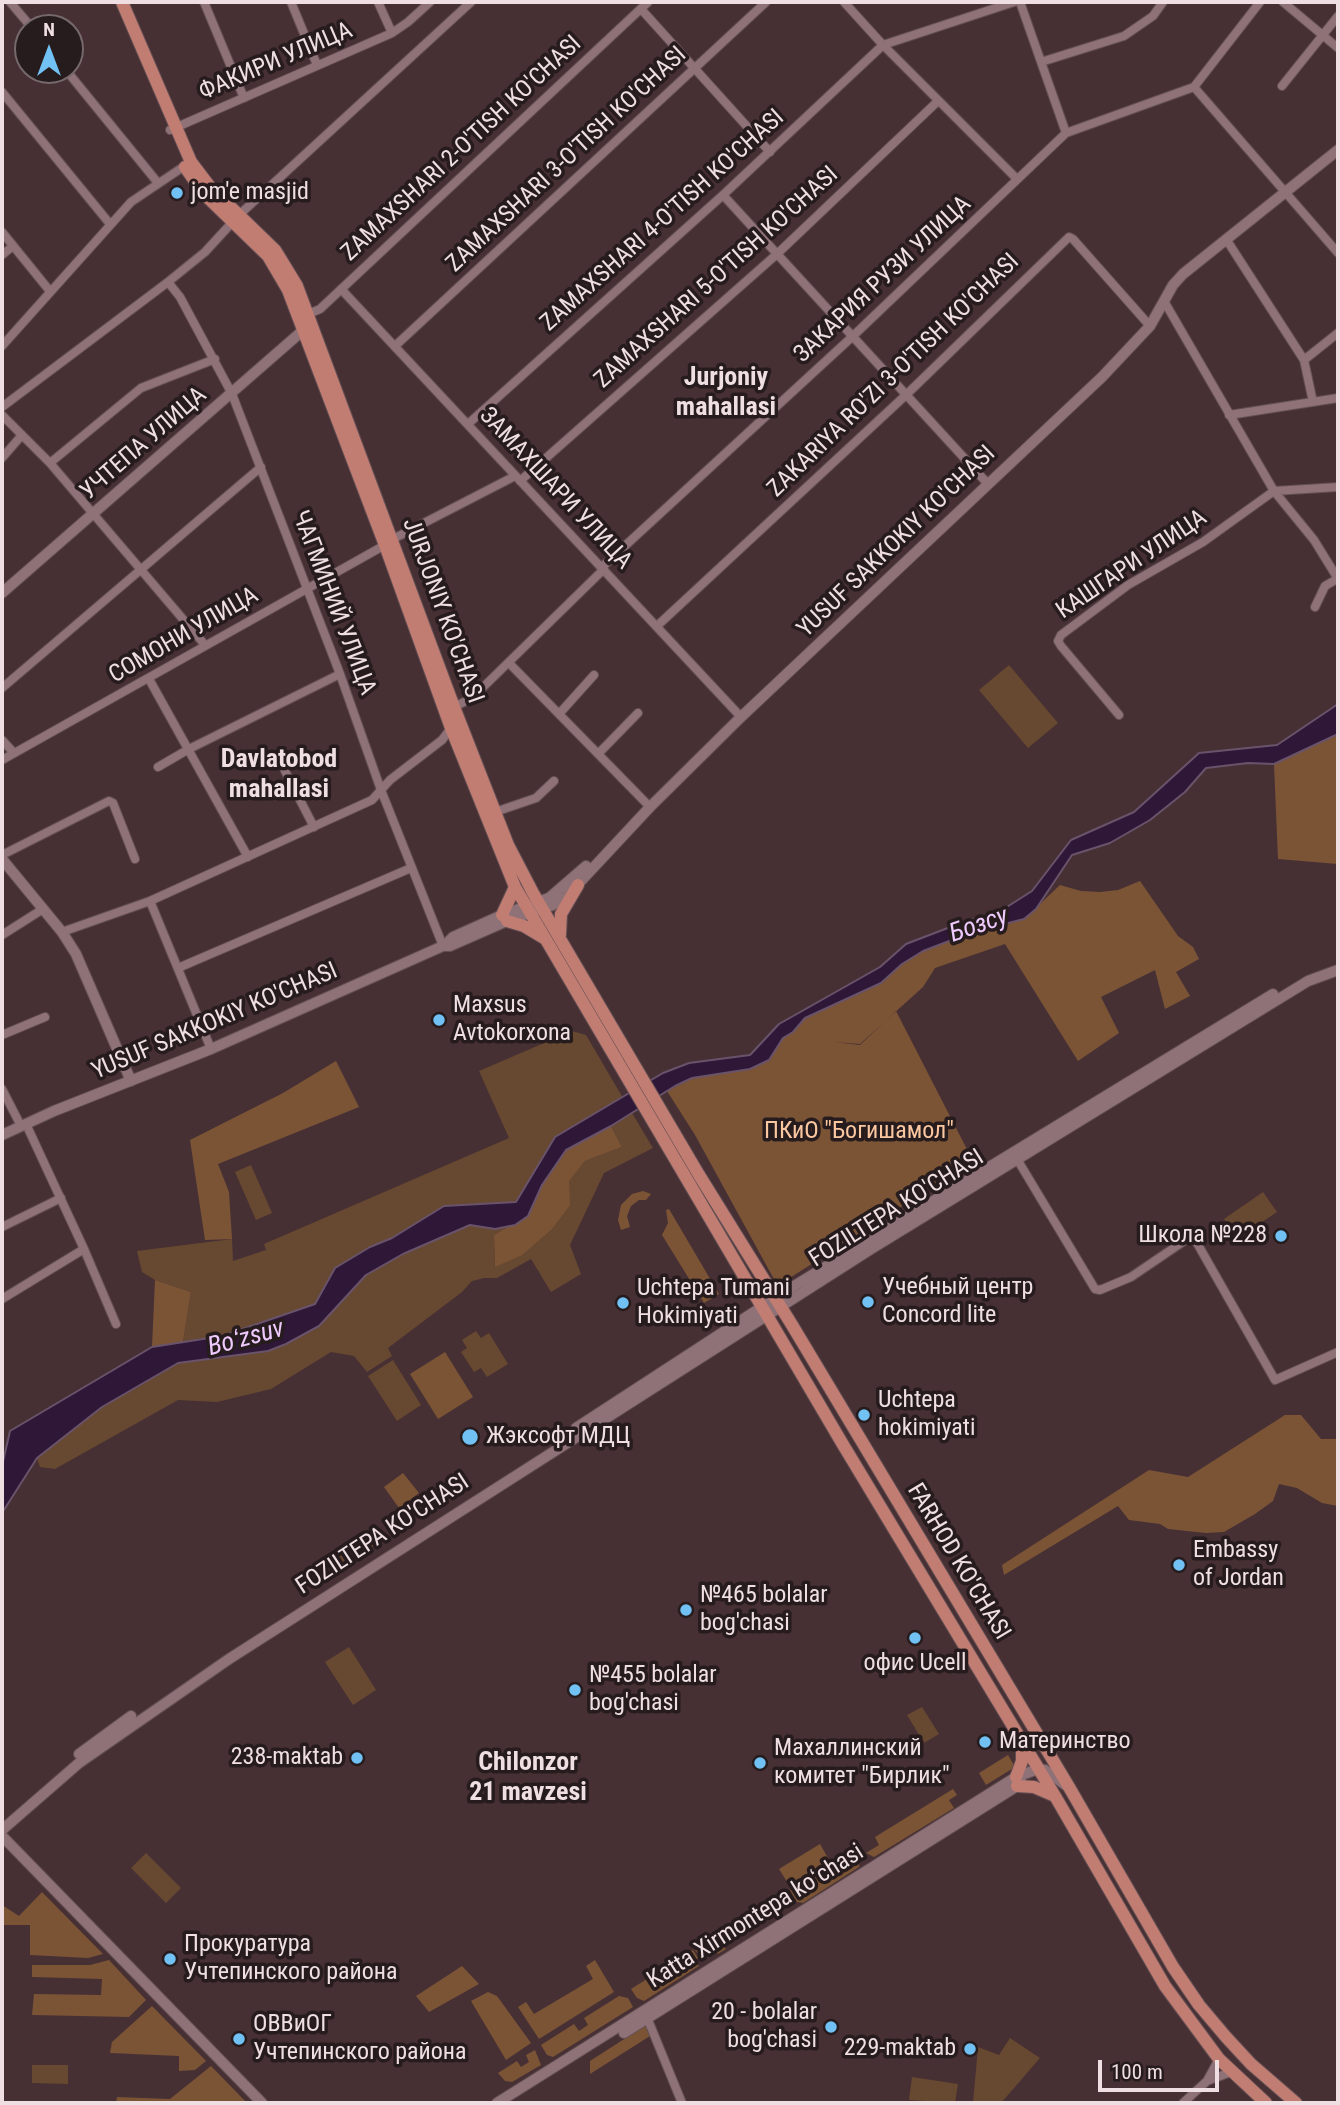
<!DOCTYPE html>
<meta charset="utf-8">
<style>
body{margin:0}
#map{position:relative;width:1340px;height:2105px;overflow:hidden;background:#473034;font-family:"Roboto Condensed",sans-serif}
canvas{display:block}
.frame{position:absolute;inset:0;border:4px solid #efdfe2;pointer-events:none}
.north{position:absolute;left:14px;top:14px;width:70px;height:70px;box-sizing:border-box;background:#261b1d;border:2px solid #76696c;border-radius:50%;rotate:0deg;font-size:19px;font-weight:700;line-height:28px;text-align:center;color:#efdfe2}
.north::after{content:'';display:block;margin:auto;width:24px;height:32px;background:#72c1f5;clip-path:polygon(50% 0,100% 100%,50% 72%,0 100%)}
.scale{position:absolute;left:1098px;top:2060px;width:121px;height:32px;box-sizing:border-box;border:4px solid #efdfe2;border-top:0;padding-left:9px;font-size:21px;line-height:24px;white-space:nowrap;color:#efdfe2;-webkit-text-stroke:5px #261b1d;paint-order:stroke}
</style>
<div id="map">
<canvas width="1340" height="2105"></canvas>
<div class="frame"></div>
<div class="north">N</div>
<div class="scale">100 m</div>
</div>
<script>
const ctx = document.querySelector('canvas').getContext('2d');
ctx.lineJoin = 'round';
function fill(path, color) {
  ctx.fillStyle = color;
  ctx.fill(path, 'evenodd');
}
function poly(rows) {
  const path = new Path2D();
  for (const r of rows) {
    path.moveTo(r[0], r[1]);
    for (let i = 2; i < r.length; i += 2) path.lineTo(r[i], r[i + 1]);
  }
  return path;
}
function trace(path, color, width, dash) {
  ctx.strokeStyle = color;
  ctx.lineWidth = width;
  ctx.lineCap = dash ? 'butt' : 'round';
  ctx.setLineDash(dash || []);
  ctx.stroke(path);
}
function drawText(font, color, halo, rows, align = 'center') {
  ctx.font = font + ' "Roboto Condensed",sans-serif';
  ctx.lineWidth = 7;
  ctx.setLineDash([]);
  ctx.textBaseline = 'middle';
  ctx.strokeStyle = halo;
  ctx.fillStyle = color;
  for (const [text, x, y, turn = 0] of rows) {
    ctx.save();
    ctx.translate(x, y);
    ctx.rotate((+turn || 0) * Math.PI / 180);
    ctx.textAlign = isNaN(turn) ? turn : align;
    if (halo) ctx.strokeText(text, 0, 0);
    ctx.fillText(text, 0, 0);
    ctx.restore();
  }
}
const green = poly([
 [1009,665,1058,723,1028,748,979,690],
 [572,1031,586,1035,623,1098,555,1137,516,1202,444,1206,392,1238,370,1247,335,1268,315,1304,242,1331,183,1342,191,1292,155,1280,142,1272,137,1251,232,1239,233,1261,266,1250,264,1244,509,1138,479,1071],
 [632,1113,653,1148,604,1173,570,1245,581,1274,551,1292,531,1259,497,1278,484,1278,472,1281,462,1292,388,1348,392,1356,367,1372,354,1356,331,1352,271,1389,217,1402,178,1400,55,1469,40,1467,37,1458,102,1407,178,1363,268,1351,346,1295,366,1275,403,1254,470,1225,495,1229,515,1225,494,1235,495,1267,585,1161,622,1147,611,1126],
 [251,1165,272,1213,256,1220,235,1172],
 [1263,1192,1277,1212,1237,1239,1224,1219],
 [476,1331,481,1338,489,1333,508,1364,487,1377,481,1368,474,1372,461,1352,467,1348,462,1340],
 [393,1360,421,1405,397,1421,368,1376],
 [366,1530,389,1536,339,1568,337,1548],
 [349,1647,376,1690,353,1705,325,1662],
 [922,1707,939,1734,924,1743,907,1715],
 [146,1853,181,1888,166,1903,131,1868],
 [1010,2038,1040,2058,1001,2103,973,2103,978,2047,999,2055],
 [32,2065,68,2065,68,2084,32,2083],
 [912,2077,958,2084,955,2103,909,2100]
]);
const forest = poly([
 [1338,734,1338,864,1278,859,1274,764],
 [1140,881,1178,936,1193,947,1199,959,1176,972,1190,996,1165,1009,1155,970,1101,997,1119,1033,1078,1061,1005,944,935,968,923,987,860,1044,834,1042,860,1045,896,1011,973,1161,785,1281,775,1281,695,1135,667,1091,692,1078,750,1069,769,1060,783,1038,793,1031,805,1018,881,983,902,964,923,951,973,932,1024,919,1060,885,1081,891,1100,892,1118,890],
 [336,1061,359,1107,218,1164,229,1192,232,1239,205,1240,190,1140,283,1093],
 [611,1126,622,1147,585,1161,569,1181,570,1205,552,1229,522,1255,495,1267,494,1235,528,1216,542,1185,566,1150],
 [643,1191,651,1194,646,1200,639,1200,631,1206,627,1216,630,1227,621,1230,618,1220,621,1205,632,1194],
 [669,1209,719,1294,704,1303,662,1235,668,1223,666,1210],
 [155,1280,191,1292,183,1342,152,1347],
 [445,1352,473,1397,438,1419,410,1374],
 [1285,1415,1301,1415,1321,1439,1338,1439,1338,1506,1322,1503,1297,1488,1279,1484,1273,1501,1255,1514,1224,1532,1206,1533,1168,1529,1160,1524,1129,1520,1118,1506,1004,1575,1002,1565,1149,1470,1188,1477],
 [403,1473,419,1493,399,1508,384,1487],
 [1008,1755,1015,1767,986,1785,979,1773],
 [953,1789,957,1795,949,1800,954,1808,874,1857,866,1853,879,1845,875,1837],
 [820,1844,829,1860,789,1885,779,1869],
 [856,1850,860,1858,859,1867,803,1903,797,1902,790,1890,796,1887,801,1893,816,1883,812,1877,820,1872,824,1879,834,1872,830,1866],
 [42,1892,103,1954,88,1958,30,1955,30,1925,2,1925,2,1905,19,1916],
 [768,1905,772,1911,736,1934,732,1928],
 [729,1928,734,1935,722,1943,726,1949,718,1954,713,1948,700,1956,695,1950],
 [693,1950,698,1958,695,1960,699,1966,644,2001,637,1998,631,1989],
 [109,1960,146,2000,129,2017,32,2015,34,1994,101,1995,102,1979,32,1977,32,1965,90,1965],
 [595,1960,614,1992,539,2039,518,2007,526,2002,534,2014,593,1979,586,1966],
 [462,1966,479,1984,429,2012,416,1996],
 [488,1992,497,1996,531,2043,506,2060,471,2001],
 [619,1996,628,1998,633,2007,553,2057,547,2055,541,2045,574,2024,579,2031,588,2025,584,2018],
 [152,2006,206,2061,195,2070,179,2071,179,2056,110,2053,112,2042],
 [646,2025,650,2036,590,2074,590,2061],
 [535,2050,541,2065,512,2082,505,2081,498,2073,517,2061,521,2067,529,2062,526,2055],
 [211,2066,247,2103,116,2103,117,2097,170,2099]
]);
const water = poly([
 [1338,704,1338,734,1274,764,1248,763,1206,768,1185,792,1150,820,1110,843,1072,855,1036,909,1024,919,973,932,923,951,902,964,881,983,805,1018,793,1032,783,1038,769,1060,750,1069,692,1078,675,1086,611,1126,566,1150,542,1185,528,1216,515,1225,495,1229,470,1225,403,1254,366,1275,319,1326,286,1344,268,1351,178,1363,102,1407,37,1458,2,1513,2,1466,10,1431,152,1347,222,1336,315,1304,335,1268,370,1247,392,1238,444,1206,516,1202,555,1137,663,1073,689,1063,750,1055,779,1024,880,967,906,944,966,921,999,912,1032,891,1071,840,1134,812,1199,753,1277,745,1338,704]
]);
const street = poly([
 [10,2,32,28],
 [204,2,244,98],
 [291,2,317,65],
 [378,2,392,33],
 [844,2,883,45,1017,179],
 [1020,2,1066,133],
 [1283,2,1338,48],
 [641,9,770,152],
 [1041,62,1124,36,1153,16,1163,2],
 [66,70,158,183],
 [1282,86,1338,16],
 [1194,87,1338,253],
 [2,92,110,224],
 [170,130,392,33,408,22,430,2],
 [723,195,988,484],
 [2,232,49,290],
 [1226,239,1304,360],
 [2,255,13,246],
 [168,282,180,297,232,394,340,674,381,790,443,946],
 [341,289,741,717],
 [1164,301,1274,491,1314,540,1338,579],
 [304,316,320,309,648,2],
 [2,346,131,202,189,163],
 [395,346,766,2],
 [1313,402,1304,360,1338,333],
 [2,407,168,282,205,252,239,215,471,2],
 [2,415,50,463,205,645],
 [1229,415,1338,398],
 [468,424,723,195,883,45,1014,2],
 [2,458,22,435],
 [50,463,141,388,215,359],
 [520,481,777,254,938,101],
 [393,539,515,476],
 [602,567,853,336,1066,133,1194,87,1260,2],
 [1315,607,1325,586,1337,579],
 [657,626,907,394,1069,237,1073,239,1150,326],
 [509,663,650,807],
 [149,679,248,857],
 [2,688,261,467],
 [454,707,472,698,604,569],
 [559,714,594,675],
 [1119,715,1061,646,1058,641,1061,635,1128,585,1203,542,1274,491,1338,487],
 [2,740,14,753],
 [598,754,638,713],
 [2,760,385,545],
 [158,767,189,749,340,674],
 [285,771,314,827],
 [495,812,536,798,554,781],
 [2,855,109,801,113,803,135,859],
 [150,901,211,1049],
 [62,932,150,901,372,800,390,780,442,740,451,728],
 [2,935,43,909],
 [178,968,411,868],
 [2,1035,45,1017],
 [2,1089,21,1126],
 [26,1124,84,1249,116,1324],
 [1017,1159,1095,1289,1100,1290,1131,1277,1187,1239,1193,1240,1197,1243,1275,1380,1338,1352],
 [2,1227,61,1198],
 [2,1299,84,1249],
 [646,2015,682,2103],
 [1207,2081,1231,2072],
 [1183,2103,1207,2081,1219,2059]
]);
const secondary = poly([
 [2,593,308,326],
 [2,859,62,932,76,954,131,1081],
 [449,941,453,937,502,915,549,898,586,866],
 [2,1135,54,1111,211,1049,443,946,450,946,507,921,553,905,566,897,650,807,741,717,1102,377,1150,326,1173,285,1183,274,1338,150],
 [576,1428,794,1286,1273,994],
 [79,1754,131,1716],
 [2,1830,79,1763,229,1659,871,1249,1308,981,1338,970],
 [2,1836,262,2103],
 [624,2033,1022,1783],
 [497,2103,1016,1777,1038,1769,1045,1770,1068,1787]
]);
const primary = poly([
 [122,2,191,162,210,187,275,250,297,286,454,707,508,845,533,893,699,1175,792,1325,1069,1787,1173,1967,1199,2005,1226,2037,1251,2064,1296,2103],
 [185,167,204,194,268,256,288,290,385,545,451,728,515,887,842,1443,1055,1796,1165,1986,1219,2059,1266,2103],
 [502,915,515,887],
 [507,921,524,926,544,938],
 [560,935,561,914,578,885],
 [1016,1777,1022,1761,1022,1742],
 [1017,1786,1034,1787,1055,1796]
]);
const markers = [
 [177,193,7,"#72c1f5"],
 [439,1020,7,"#72c1f5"],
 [1281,1236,7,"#72c1f5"],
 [868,1302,7,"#72c1f5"],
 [623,1303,7,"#72c1f5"],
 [864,1415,7,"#72c1f5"],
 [470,1437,9,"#72c1f5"],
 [1179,1565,7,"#72c1f5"],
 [686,1610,7,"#72c1f5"],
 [915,1638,7,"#72c1f5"],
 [575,1690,7,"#72c1f5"],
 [985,1742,7,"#72c1f5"],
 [357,1758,7,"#72c1f5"],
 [760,1763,7,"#72c1f5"],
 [170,1959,7,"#72c1f5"],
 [831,2027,7,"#72c1f5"],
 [239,2039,7,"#72c1f5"],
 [970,2049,7,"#72c1f5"]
];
const streetNames = [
 ["ФАКИРИ УЛИЦА",276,62,-23],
 ["ZAMAXSHARI 2-O'TISH KO'CHASI",462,149,-43],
 ["ZAMAXSHARI 3-O'TISH KO'CHASI",567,160,-43],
 ["ZAMAXSHARI 4-O'TISH KO'CHASI",663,221,-42],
 ["ZAMAXSHARI 5-O'TISH KO'CHASI",717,278,-42],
 ["ЗАКАРИЯ РУЗИ УЛИЦА",883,280,-43],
 ["ZAKARIYA RO'ZI 3-O'TISH KO'CHASI",894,376,-44],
 ["УЧТЕПА УЛИЦА",144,444,-41],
 ["ЗАМАХШАРИ УЛИЦА",555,489,47],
 ["YUSUF SAKKOKIY KO'CHASI",897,542,-44],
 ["КАШГАРИ УЛИЦА",1132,565,-34],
 ["ЧАГМИНИЙ УЛИЦА",333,603,69],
 ["JURJONIY KO'CHASI",442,611,70],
 ["СОМОНИ УЛИЦА",184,636,-30],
 ["YUSUF SAKKOKIY KO'CHASI",215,1022,-23],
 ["FOZILTEPA KO'CHASI",897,1209,-32],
 ["FOZILTEPA KO'CHASI",383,1535,-33],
 ["FARHOD KO'CHASI",958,1562,59],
 ["Katta Xirmontepa koʻchasi",756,1917,-32]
];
const poiNames = [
 ["jom'e masjid",191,193],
 ["Maxsus",453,1006],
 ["Avtokorxona",453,1034],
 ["Школа №228",1267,1236,"right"],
 ["Учебный центр",882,1288],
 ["Concord lite",882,1316],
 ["Uchtepa Tumani",637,1289],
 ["Hokimiyati",637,1317],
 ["Uchtepa",878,1401],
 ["hokimiyati",878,1429],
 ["Жэксофт МДЦ",486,1437],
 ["Embassy",1193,1551],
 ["of Jordan",1193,1579],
 ["№465 bolalar",700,1596],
 ["bog'chasi",700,1624],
 ["офис Ucell",915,1664,"center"],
 ["№455 bolalar",589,1676],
 ["bog'chasi",589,1704],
 ["Материнство",999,1742],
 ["Махаллинский",774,1749],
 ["комитет \"Бирлик\"",774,1777],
 ["238-maktab",343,1758,"right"],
 ["Прокуратура",184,1945],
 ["Учтепинского района",184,1973],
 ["20 - bolalar",817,2013,"right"],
 ["bog'chasi",817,2041,"right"],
 ["ОВВиОГ",253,2025],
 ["Учтепинского района",253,2053],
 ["229-maktab",956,2049,"right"]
];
const parkNames = [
 ["ПКиО \"Богишамол\"",859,1132]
];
const neighbourhoodNames = [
 ["Jurjoniy",726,378],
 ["mahallasi",726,408],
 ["Davlatobod",279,760],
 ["mahallasi",279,790],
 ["Chilonzor",528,1763],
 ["21 mavzesi",528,1793]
];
const waterNames = [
 ["Бозсу",979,926,-19],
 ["Boʻzsuv",246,1339,-15]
];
fill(green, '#674830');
fill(forest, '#7b5436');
fill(water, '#2f1738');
trace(water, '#69536b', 2);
trace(street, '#634f53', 10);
trace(secondary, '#634f53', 12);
trace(primary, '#634f53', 14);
trace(street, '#8e7277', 8);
trace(secondary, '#8e7277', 10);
trace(primary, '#c27d73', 12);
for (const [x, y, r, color] of markers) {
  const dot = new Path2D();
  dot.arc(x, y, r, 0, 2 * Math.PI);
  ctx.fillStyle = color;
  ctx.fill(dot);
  trace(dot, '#261b1d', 2.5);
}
drawText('24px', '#efdfe2', '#261b1d', streetNames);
drawText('24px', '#efdfe2', '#261b1d', poiNames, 'left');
drawText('24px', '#fbc7a0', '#261b1d', parkNames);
drawText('bold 26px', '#efdfe2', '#261b1d', neighbourhoodNames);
drawText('italic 26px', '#eecafd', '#261b1d', waterNames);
</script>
